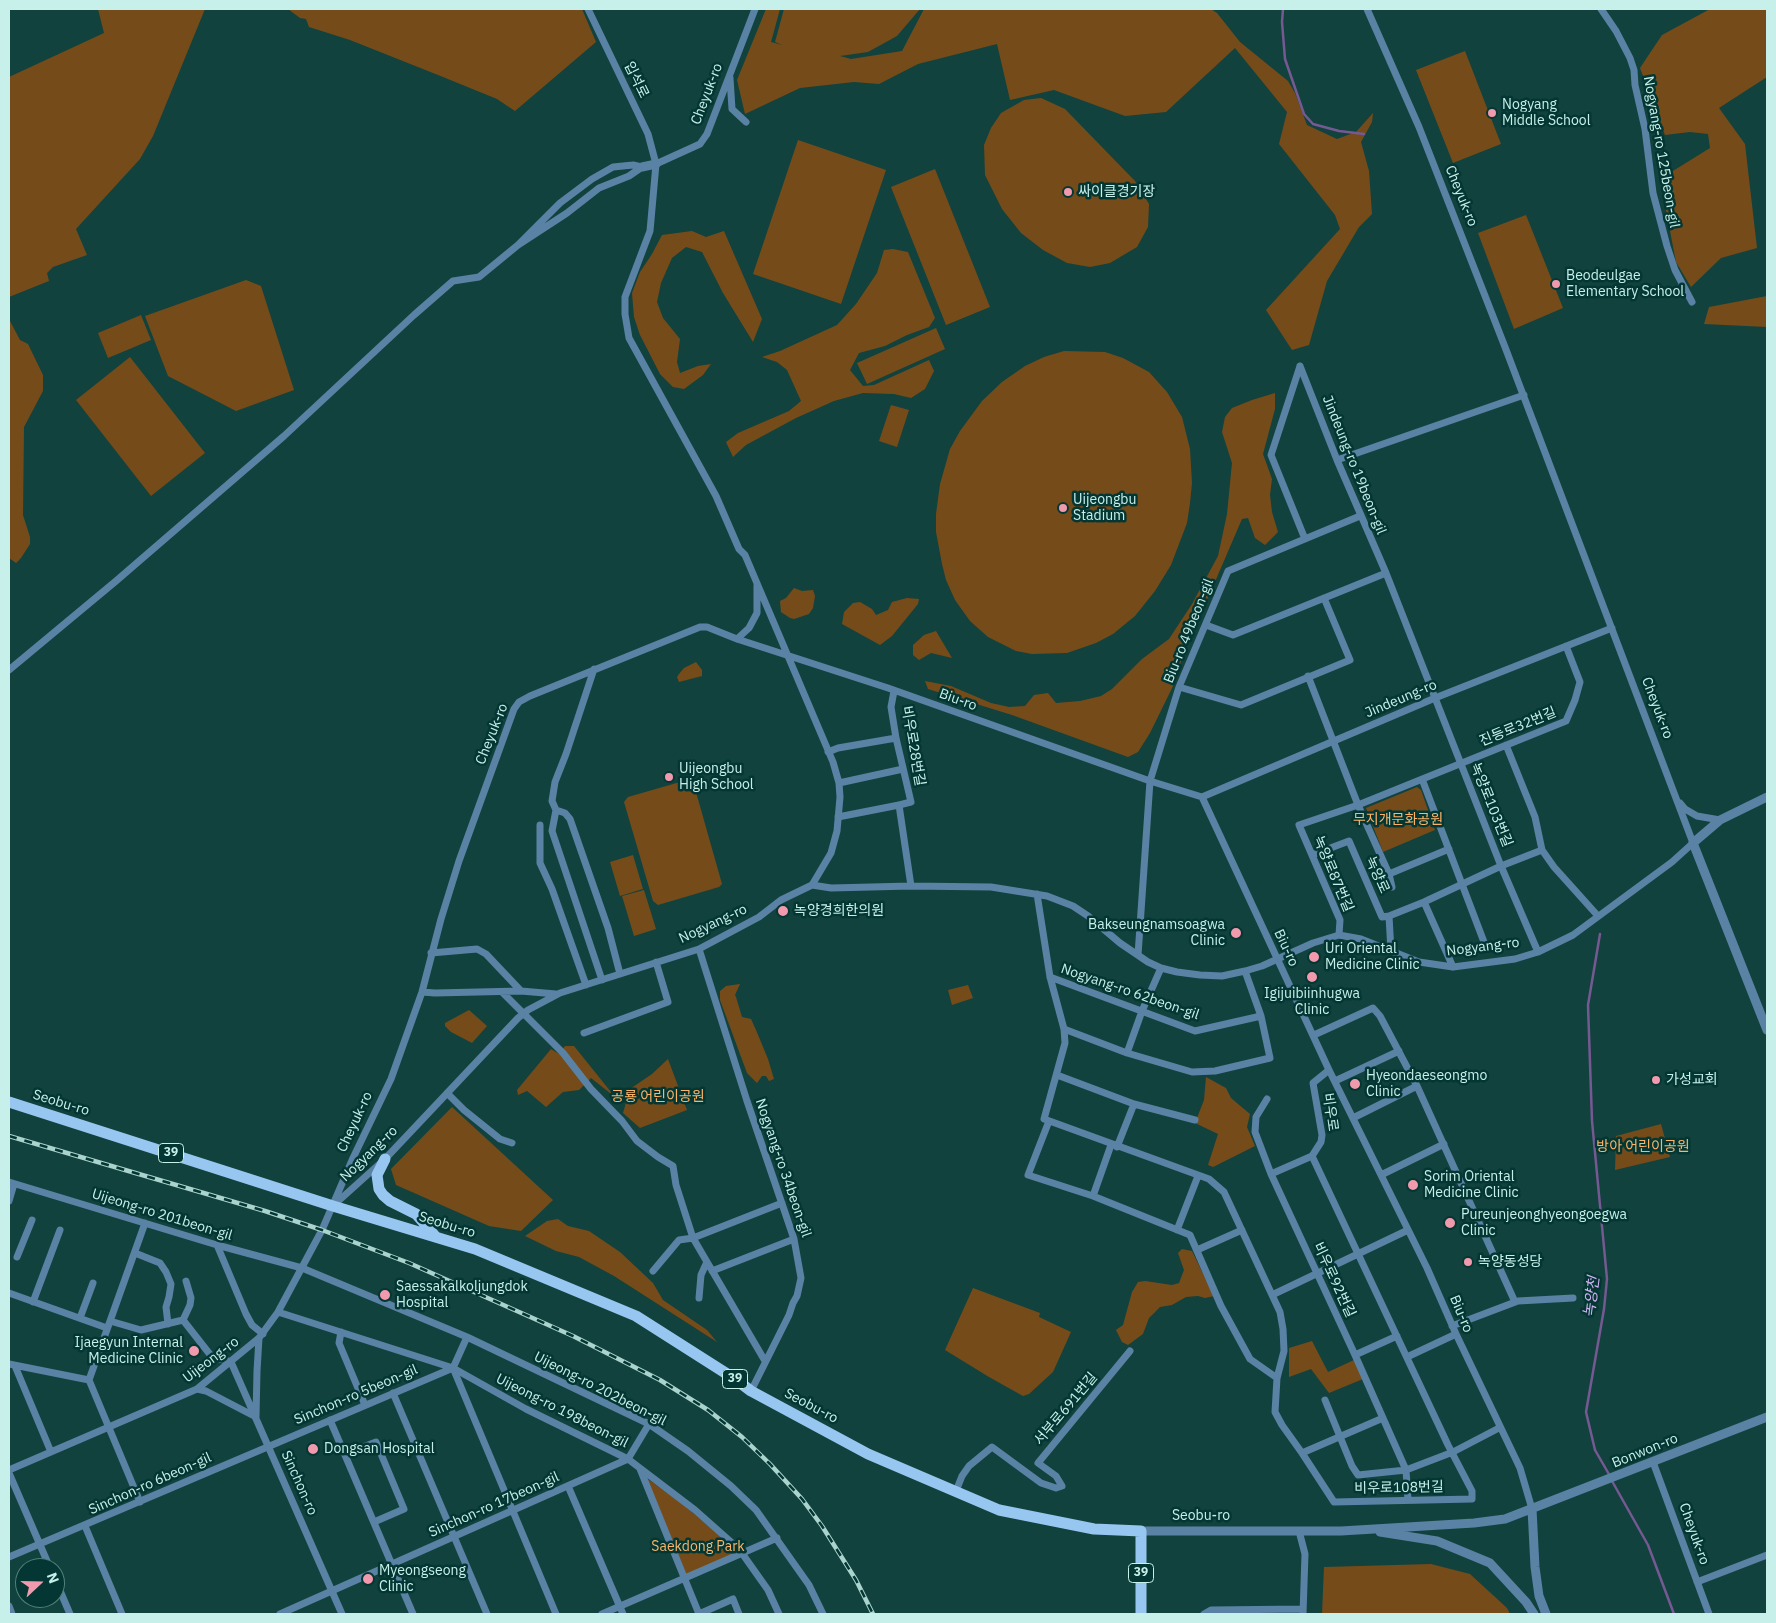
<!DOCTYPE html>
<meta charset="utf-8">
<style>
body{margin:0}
#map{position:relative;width:1776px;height:1623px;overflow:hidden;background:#12423d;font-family:"IBM Plex Sans",sans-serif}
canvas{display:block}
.frame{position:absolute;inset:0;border:10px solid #c8f0ea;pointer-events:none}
.north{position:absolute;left:15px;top:1558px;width:50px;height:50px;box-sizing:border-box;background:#043733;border:1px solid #52817c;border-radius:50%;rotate:69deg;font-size:14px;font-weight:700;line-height:20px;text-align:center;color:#c8f0ea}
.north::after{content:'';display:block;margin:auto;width:18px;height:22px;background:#f29aad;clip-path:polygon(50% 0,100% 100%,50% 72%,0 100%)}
</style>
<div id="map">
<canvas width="1776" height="1623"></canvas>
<div class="frame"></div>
<div class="north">N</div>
</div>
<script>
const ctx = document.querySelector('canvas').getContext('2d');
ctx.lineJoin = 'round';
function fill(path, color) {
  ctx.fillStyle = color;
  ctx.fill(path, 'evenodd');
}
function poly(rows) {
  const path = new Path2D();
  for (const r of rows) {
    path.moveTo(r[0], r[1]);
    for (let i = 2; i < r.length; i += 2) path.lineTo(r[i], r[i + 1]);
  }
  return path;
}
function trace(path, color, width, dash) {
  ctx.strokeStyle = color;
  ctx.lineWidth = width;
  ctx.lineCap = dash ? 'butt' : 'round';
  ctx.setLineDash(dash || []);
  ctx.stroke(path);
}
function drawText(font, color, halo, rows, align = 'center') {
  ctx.font = font + ' "IBM Plex Sans","Noto Sans KR",sans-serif';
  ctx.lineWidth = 5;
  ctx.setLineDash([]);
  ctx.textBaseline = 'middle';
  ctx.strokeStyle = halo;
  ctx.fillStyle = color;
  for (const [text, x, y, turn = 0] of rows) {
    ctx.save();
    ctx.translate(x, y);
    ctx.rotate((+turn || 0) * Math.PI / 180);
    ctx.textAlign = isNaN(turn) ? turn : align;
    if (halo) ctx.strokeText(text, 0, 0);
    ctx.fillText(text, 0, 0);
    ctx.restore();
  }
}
const green = poly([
 [98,9,205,9,153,136,140,159,76,229,87,255,53,267,47,273,49,281,9,297,9,77,104,33],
 [288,9,582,9,596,42,515,111,497,99,443,77,350,40,309,27,306,19,300,18],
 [766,9,780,9,771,42,782,45,775,42,784,9,920,9,897,36,868,52,840,56,851,59,902,51,924,9,1211,9,1217,13,1240,42,1288,81,1295,93,1307,125,1337,139,1356,132,1373,113,1372,122,1361,142,1369,171,1372,214,1359,227,1327,281,1309,345,1292,350,1266,310,1340,229,1335,215,1279,144,1287,112,1235,48,1166,112,1125,116,1054,90,1010,100,997,44,918,64,879,84,854,82,800,88,745,114,737,80],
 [1710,9,1767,9,1767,77,1719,108,1745,144,1757,248,1721,258,1691,287,1676,262,1660,179,1710,148,1708,134,1690,132,1665,135,1640,68,1662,35],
 [1465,51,1501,144,1453,163,1416,70],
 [1041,98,1065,109,1135,181,1149,204,1148,227,1137,247,1110,263,1090,267,1067,263,1043,250,1021,233,1002,209,985,175,984,145,991,128,1001,113,1024,100],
 [798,140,886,170,841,304,753,274],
 [935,169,990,307,946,325,891,187],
 [1526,215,1563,308,1514,329,1478,233],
 [692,231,706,237,724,231,762,319,753,342,723,293,702,252,686,247,672,258,661,283,657,302,663,318,680,339,677,362,680,373,698,366,711,364,703,375,684,389,673,387,660,374,640,335,634,317,632,293,640,272,652,254,662,235],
 [893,249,908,252,935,318,929,327,907,335,885,346,859,353,850,370,863,386,874,385,929,360,934,371,925,389,911,398,894,394,863,393,834,401,796,418,746,445,733,457,726,442,738,433,789,411,801,401,787,370,777,362,762,357,780,351,837,325,856,304,877,273,884,250],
 [246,280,261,286,294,390,236,411,168,376,145,316],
 [1767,296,1767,327,1704,324,1709,307],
 [141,315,151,340,108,358,98,333],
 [9,319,20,340,28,344,43,375,43,391,24,427,23,515,30,537,30,544,21,558,16,563,9,558],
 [936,328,945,349,867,384,857,363],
 [1064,351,1105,352,1123,358,1149,372,1167,392,1182,417,1190,449,1192,483,1190,503,1187,523,1171,565,1155,591,1135,616,1113,634,1096,643,1067,653,1032,654,1016,651,988,637,970,621,955,600,946,580,942,564,936,532,936,514,940,484,950,449,960,431,982,401,1002,382,1025,366,1044,357],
 [130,357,205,453,151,496,76,400],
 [1275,393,1275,409,1263,454,1272,479,1270,495,1272,512,1278,532,1265,545,1255,538,1248,518,1242,519,1208,598,1196,617,1185,646,1176,680,1150,733,1138,752,1128,757,1012,715,928,689,925,681,951,686,991,703,1009,707,1025,706,1034,695,1048,693,1056,703,1080,701,1101,696,1112,689,1142,659,1169,639,1192,604,1218,556,1227,514,1232,463,1222,432,1225,417,1232,408,1252,400],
 [891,405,909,410,897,447,879,441],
 [794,588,802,591,813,590,815,596,813,608,809,614,794,619,790,618,781,612,780,601,786,598],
 [907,598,919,599,918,604,892,636,880,645,842,624,844,612,853,603,860,602,872,609,876,615,888,610,892,602],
 [936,631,952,658,931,653,919,660,913,655,913,645,924,635],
 [696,662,702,670,702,676,679,682,677,677,679,674,684,668],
 [687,780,694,785,722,884,719,887,658,905,653,901,624,802,628,797],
 [1417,787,1421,790,1435,830,1383,852,1366,808],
 [633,855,643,889,620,896,610,862],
 [644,890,656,929,634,936,622,896],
 [740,984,735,995,736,997,742,1017,751,1019,756,1030,768,1059,774,1079,769,1081,766,1076,762,1076,757,1083,747,1073,720,1000,720,991,726,986],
 [968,985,973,998,952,1005,948,990],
 [469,1010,487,1026,472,1043,451,1032,445,1026,445,1023],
 [565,1046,574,1046,615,1097,591,1078,579,1090,563,1092,546,1107,527,1091,518,1095,517,1090,551,1049,559,1054],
 [668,1059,687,1110,640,1128,623,1113,630,1089,652,1074],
 [1206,1077,1226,1088,1231,1098,1250,1114,1247,1127,1255,1146,1213,1167,1208,1165,1218,1134,1195,1123,1204,1100],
 [452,1107,553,1200,521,1231,489,1226,396,1185,391,1169],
 [1661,1124,1670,1157,1615,1170,1616,1136],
 [558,1219,568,1226,589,1231,620,1252,653,1283,663,1300,707,1330,717,1342,614,1276,579,1257,556,1251,525,1236,547,1221],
 [1182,1249,1192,1251,1214,1296,1205,1298,1198,1296,1186,1297,1172,1305,1160,1307,1149,1318,1143,1334,1128,1345,1122,1342,1116,1330,1123,1325,1132,1292,1138,1282,1145,1281,1172,1285,1179,1283,1184,1270,1178,1253],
 [973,1288,1040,1313,1039,1317,1071,1332,1053,1372,1029,1394,1023,1396,989,1377,945,1350],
 [1312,1341,1328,1372,1354,1360,1363,1379,1329,1393,1311,1369,1289,1377,1289,1348],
 [645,1477,679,1501,713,1530,735,1550,738,1554,686,1575],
 [1431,1564,1470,1574,1507,1608,1510,1614,1322,1614,1324,1567]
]);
const stream = poly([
 [1283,9,1282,22,1285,59,1304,114,1313,124,1339,131,1364,134],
 [1600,934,1588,1005,1592,1121,1607,1279,1604,1309,1586,1412,1595,1450,1610,1476],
 [1612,1481,1648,1545,1674,1614]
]);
const minor = poly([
 [588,9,648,134,656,164,650,231,625,297,625,314,629,338,716,496,739,549,745,555,833,762,839,783,840,797,837,831,831,853,812,885],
 [1601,9,1616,31,1630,58,1634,70,1635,85,1645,129,1653,193,1667,246,1675,270,1692,302],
 [730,78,732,109,746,122],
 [656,164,700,144,707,134,755,9],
 [633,165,642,167,629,176,599,188,567,213,518,245,560,203,592,179,613,167,633,165],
 [1300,366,1337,460,1386,573,1501,866,1538,952],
 [1300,366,1271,455,1305,539],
 [1337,460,1524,395],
 [1206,625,1233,635,1386,573],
 [737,639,749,628,757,613,757,585],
 [9,670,116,581,284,436,414,315,453,281,479,277,518,245],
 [1308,676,1358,805,1389,874,1392,887],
 [1179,687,1241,705,1350,660,1324,598],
 [894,691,891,707,896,738,911,802,899,805,911,886],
 [1506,745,1535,817,1542,850,1554,867,1598,916],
 [828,752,838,748,896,738],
 [1422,779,1484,942],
 [839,783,903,769],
 [1202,797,1435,698,1612,628],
 [1680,803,1685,809,1697,816,1720,820],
 [556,810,552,801,555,782,566,754,594,669],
 [838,817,899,805],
 [540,825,540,863,552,889,586,985],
 [1312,855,1349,841,1382,917,1389,916,1391,951],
 [1389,874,1449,849],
 [1037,894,1050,977,1064,1029,1065,1043,1044,1119,1209,1179,1224,1192,1280,1312,1283,1329,1284,1351,1277,1378,1275,1412,1282,1425,1302,1453,1334,1502,1472,1499,1472,1491,1448,1445,1312,1156],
 [1424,902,1453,967],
 [1389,916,1424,902,1501,866,1542,850],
 [1339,935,1340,920,1299,825,1358,805,1566,721,1575,700,1580,682,1566,646],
 [699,949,747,1101,794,1239,801,1278,797,1296,793,1303,789,1315,751,1391],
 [431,953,477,949,486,954,521,991],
 [1138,955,1150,781,1179,687,1228,571,1360,516],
 [1050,977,1195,1031,1261,1016],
 [602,980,552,831,556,810,565,813,570,819,608,928,620,974],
 [422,992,435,993,521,991,556,994],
 [502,992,563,1053,591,1089,622,1121,637,1141,658,1157,673,1166,676,1185,693,1238,765,1361],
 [1064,1029,1127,1053,1192,1072,1215,1071,1270,1058,1261,1016,1245,971],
 [584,1033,668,1002,656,962],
 [1314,1035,1373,1008,1380,1016,1417,1086,1515,1302],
 [1127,1053,1142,1011,1161,968],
 [1057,1075,1134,1104,1195,1120],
 [1335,1081,1399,1051],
 [447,1093,464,1110,500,1139,512,1143],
 [1267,1099,1256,1117,1255,1132,1271,1174,1355,1355,1397,1336],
 [1353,1118,1417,1086],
 [1049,1121,1028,1175,1093,1196,1190,1235,1221,1306,1250,1359,1277,1378],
 [1117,1147,1134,1104],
 [1271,1174,1312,1156,1321,1142,1322,1135,1313,1083,1329,1070],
 [1381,1175,1444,1144],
 [9,1182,217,1245,302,1268,467,1337,649,1424,688,1451,731,1486,756,1510,809,1585,823,1614],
 [1093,1196,1111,1145],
 [9,1201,14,1184],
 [335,1204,385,1159,518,1018,528,1010,560,993,699,949,759,917,781,900,812,885,831,888,911,886,991,887,1047,896,1073,906,1088,916,1120,943,1148,962,1161,968,1177,972,1200,975,1222,976,1245,971,1262,966,1313,943,1339,935,1361,939,1419,962,1453,967,1515,959,1538,952,1573,935,1672,862,1693,843,1505,347,1419,127,1367,9],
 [1177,1230,1198,1176],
 [217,1245,246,1314,252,1325,263,1334],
 [1197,1250,1242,1230],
 [135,1253,160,1263,166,1272,171,1284,169,1297,166,1307,168,1324],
 [17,1257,32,1220],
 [653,1271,679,1240,693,1238,782,1203],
 [712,1271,794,1239],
 [9,1293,107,1328],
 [1272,1295,1408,1230],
 [699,1298,701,1275,706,1264],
 [33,1302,60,1230],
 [278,1312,453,1368,526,1409,628,1459,695,1510,739,1549,768,1590,779,1614],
 [80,1318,93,1283],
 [183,1320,190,1305,191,1298,186,1281],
 [110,1321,141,1330,183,1320,212,1357,231,1362],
 [1452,1326,1518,1301,1573,1298],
 [341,1332,339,1343,365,1405],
 [467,1337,453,1368,556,1614],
 [1355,1355,1406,1470,1408,1500],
 [1407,1357,1456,1334],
 [231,1362,342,1614],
 [9,1364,89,1380],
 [15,1366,51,1452],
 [197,1389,206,1391,256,1417,257,1371,259,1338],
 [393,1393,487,1614],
 [1325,1400,1352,1466,1358,1475,1406,1470,1453,1452,1499,1428],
 [330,1420,413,1614],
 [1302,1453,1383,1418],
 [345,1454,376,1442,404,1509,374,1522],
 [1653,1462,1709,1614],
 [640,1469,699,1614],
 [9,1470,197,1389,259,1338,278,1312,322,1230,353,1158,391,1079,422,992,441,919,459,861,514,709,519,702,530,696,700,627,707,627,737,639,888,688,1150,781,1202,797,1329,1070,1427,1268,1456,1334,1520,1468,1532,1509],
 [9,1473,50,1568],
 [568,1486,623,1614],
 [956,1491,962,1476,969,1466,992,1447,1041,1483,1056,1488,1062,1486,1056,1476,1038,1463,1130,1351],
 [140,1502,89,1380,145,1223],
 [85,1526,122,1614],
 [1299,1531,1305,1554,1303,1614],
 [9,1557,453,1368],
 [55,1579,70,1614],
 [1697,1582,1767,1555],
 [9,1606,12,1614],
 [280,1614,628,1459,649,1424],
 [602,1614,777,1538],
 [699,1614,733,1599,739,1614],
 [1204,1614,1211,1610,1303,1609]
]);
const tertiary = poly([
 [642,167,656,164],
 [1767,797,1720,820,1693,843,1767,1030],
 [1532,1509,1535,1567,1539,1596,1546,1614],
 [1141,1531,1341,1531,1474,1523,1505,1519,1767,1417],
 [1380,1532,1437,1541,1490,1563,1526,1602,1534,1614]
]);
const primary = poly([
 [9,1102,333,1206,475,1249,636,1316,735,1379,751,1391,868,1454,999,1510,1094,1529,1141,1531,1141,1614],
 [385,1159,377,1175,379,1189,383,1195,390,1201,416,1214,436,1237]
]);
const rail = poly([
 [9,1136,265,1211,322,1230,409,1263,573,1336,660,1380,708,1410,742,1437,770,1464,802,1499,822,1526,856,1580,873,1614]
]);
const markers = [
 [1492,113,5,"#f29aad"],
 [1068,192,5,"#f29aad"],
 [1556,284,5,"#f29aad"],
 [1063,508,5,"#f29aad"],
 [669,777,5,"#f29aad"],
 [783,911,6,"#f29aad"],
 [1236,933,6,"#f29aad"],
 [1314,957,6,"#f29aad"],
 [1312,977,6,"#f29aad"],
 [1656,1080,5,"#f29aad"],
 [1355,1084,6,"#f29aad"],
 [1413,1185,6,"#f29aad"],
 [1450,1223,6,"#f29aad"],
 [1468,1262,5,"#f29aad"],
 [385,1295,6,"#f29aad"],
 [194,1351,6,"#f29aad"],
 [313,1449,6,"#f29aad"],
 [368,1579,6,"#f29aad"]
];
const shields = [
 [171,1153,25],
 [735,1379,25],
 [1141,1573,25]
];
const shieldNames = [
 ["39",171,1153],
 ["39",735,1379],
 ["39",1141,1573]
];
const streetNames = [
 ["입석로",636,80,64],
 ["Cheyuk-ro",707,94,-69],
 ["Nogyang-ro 125beon-gil",1661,152,80],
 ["Cheyuk-ro",1461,196,68],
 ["Jindeung-ro 19beon-gil",1354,465,68],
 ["Biu-ro 49beon-gil",1189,631,-68],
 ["Jindeung-ro",1401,699,-23],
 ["Biu-ro",958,700,20],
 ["Cheyuk-ro",1657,708,69],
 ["진등로32번길",1518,727,-22],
 ["Cheyuk-ro",492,734,-68],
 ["비우로28번길",913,746,80],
 ["녹양로103번길",1491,805,68],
 ["녹양로87번길",1333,874,67],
 ["녹양로",1377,875,66],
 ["Nogyang-ro",713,924,-25],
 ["Nogyang-ro",1483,947,-7],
 ["Biu-ro",1286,948,65],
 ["Nogyang-ro 62beon-gil",1130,992,19],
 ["Seobu-ro",61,1103,17],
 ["비우로",1330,1112,82],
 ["Cheyuk-ro",355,1122,-65],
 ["Nogyang-ro",369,1154,-44],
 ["Nogyang-ro 34beon-gil",783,1168,71],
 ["Uijeong-ro 201beon-gil",162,1215,17],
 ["Seobu-ro",447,1225,17],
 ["비우로92번길",1334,1280,65],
 ["Biu-ro",1461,1314,67],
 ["Uijeong-ro",211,1360,-37],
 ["Uijeong-ro 202beon-gil",600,1389,27],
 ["Sinchon-ro 5beon-gil",356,1395,-23],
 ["Seobu-ro",811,1406,28],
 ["서부로691번길",1066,1409,-50],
 ["Uijeong-ro 198beon-gil",562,1411,27],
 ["Bonwon-ro",1645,1451,-22],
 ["Sinchon-ro",299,1483,66],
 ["Sinchon-ro 6beon-gil",150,1484,-24],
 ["비우로108번길",1399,1488,-1],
 ["Sinchon-ro 17beon-gil",494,1505,-24],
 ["Seobu-ro",1201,1516],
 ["Cheyuk-ro",1694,1534,70]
];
const poiNames = [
 ["Nogyang",1502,105],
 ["Middle School",1502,121],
 ["싸이클경기장",1078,192],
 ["Beodeulgae",1566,276],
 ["Elementary School",1566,292],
 ["Uijeongbu",1073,500],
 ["Stadium",1073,516],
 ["Uijeongbu",679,769],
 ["High School",679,785],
 ["녹양경희한의원",794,911],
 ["Bakseungnamsoagwa",1225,925,"right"],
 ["Clinic",1225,941,"right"],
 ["Uri Oriental",1325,949],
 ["Medicine Clinic",1325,965],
 ["Igijuibiinhugwa",1312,994,"center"],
 ["Clinic",1312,1010,"center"],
 ["Hyeondaeseongmo",1366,1076],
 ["Clinic",1366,1092],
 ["가성교회",1666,1080],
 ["Sorim Oriental",1424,1177],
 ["Medicine Clinic",1424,1193],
 ["Pureunjeonghyeongoegwa",1461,1215],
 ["Clinic",1461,1231],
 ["녹양동성당",1478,1262],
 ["Saessakalkoljungdok",396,1287],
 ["Hospital",396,1303],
 ["Ijaegyun Internal",183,1343,"right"],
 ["Medicine Clinic",183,1359,"right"],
 ["Dongsan Hospital",324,1449],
 ["Myeongseong",379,1571],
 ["Clinic",379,1587]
];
const parkNames = [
 ["무지개문화공원",1398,820],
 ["공룡 어린이공원",658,1097],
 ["방아 어린이공원",1643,1147],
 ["Saekdong Park",698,1547]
];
const waterNames = [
 ["녹양천",1592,1297,-83]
];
fill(green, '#764b1a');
trace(stream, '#755993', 2.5);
trace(minor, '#5a82a5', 7);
trace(tertiary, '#5a82a5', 9);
trace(primary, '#97c7f1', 11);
trace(rail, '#aad3cd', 4.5);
trace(rail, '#043733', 2.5, [8]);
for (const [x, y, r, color] of markers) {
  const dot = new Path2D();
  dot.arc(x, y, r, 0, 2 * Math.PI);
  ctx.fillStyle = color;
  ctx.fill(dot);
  trace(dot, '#043733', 2);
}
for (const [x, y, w] of shields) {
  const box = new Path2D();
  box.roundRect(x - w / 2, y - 9.5, w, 19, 4);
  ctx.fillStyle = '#043733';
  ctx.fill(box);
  trace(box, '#c8f0ea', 1);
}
drawText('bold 12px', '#c8f0ea', null, shieldNames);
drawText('14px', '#c8f0ea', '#043733', streetNames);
drawText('14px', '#c8f0ea', '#043733', poiNames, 'left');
drawText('14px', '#fcb469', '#043733', parkNames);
drawText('italic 15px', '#d2b3f6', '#043733', waterNames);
</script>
